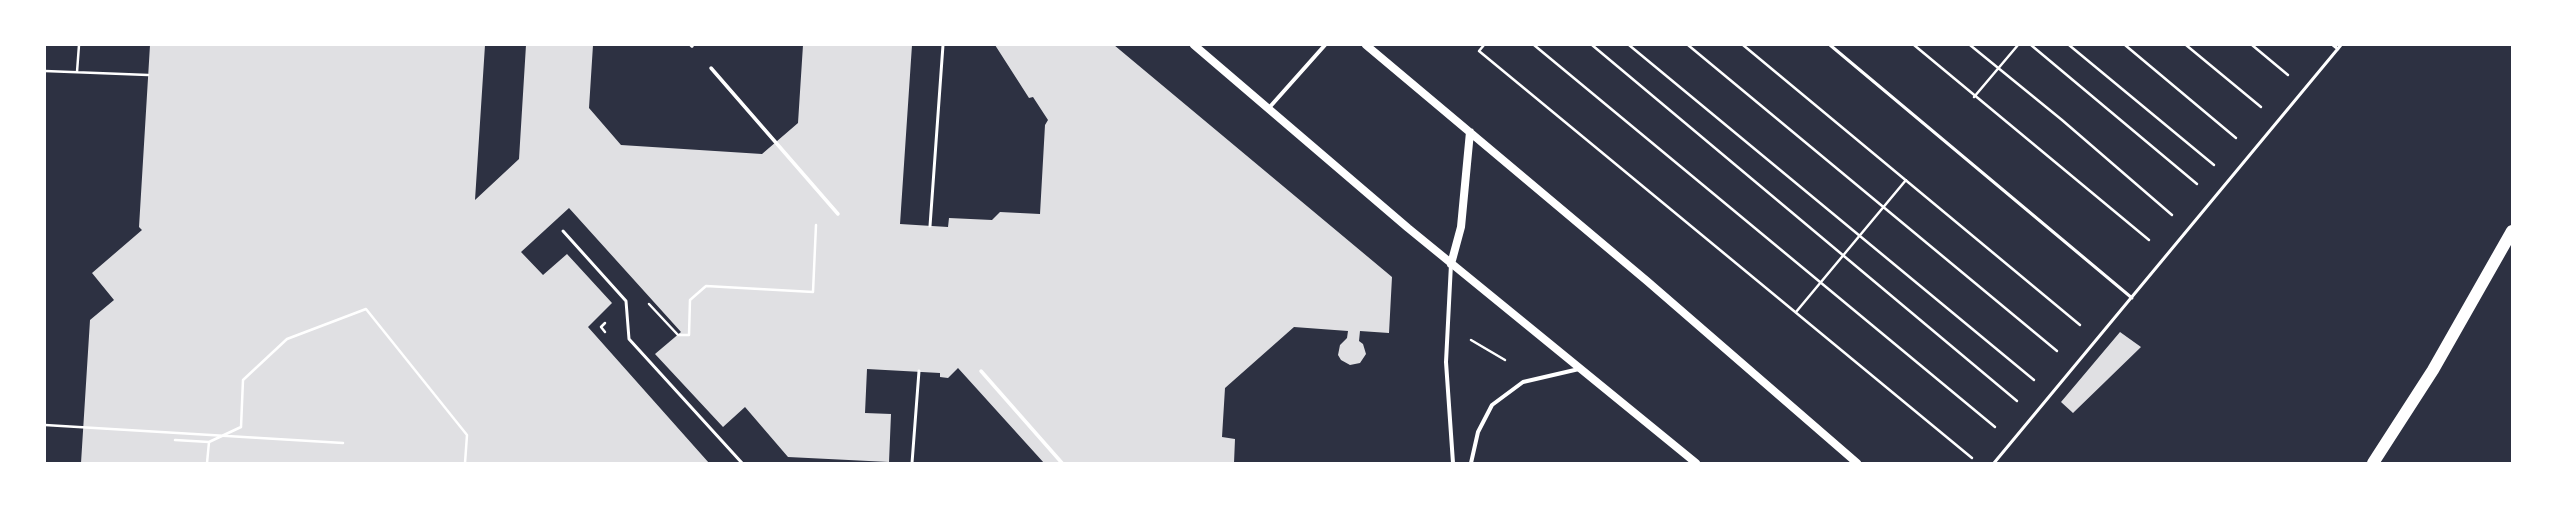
<!DOCTYPE html>
<style>
body{margin:0}
#map{position:relative;width:2557px;height:508px;overflow:hidden;background:#2d3142;font-family:"Open Sans",sans-serif}
canvas{display:block}
.frame{position:absolute;inset:0;border:46px solid #fff;pointer-events:none}
</style>
<div id="map">
<canvas width="2557" height="508"></canvas>
<div class="frame"></div>
</div>
<script>
const ctx = document.querySelector('canvas').getContext('2d');
ctx.lineJoin = 'round';
function fill(path, color) {
  ctx.fillStyle = color;
  ctx.fill(path, 'evenodd');
}
function poly(rows) {
  const path = new Path2D();
  for (const r of rows) {
    path.moveTo(r[0], r[1]);
    for (let i = 2; i < r.length; i += 2) path.lineTo(r[i], r[i + 1]);
  }
  return path;
}
function trace(path, color, width, dash) {
  ctx.strokeStyle = color;
  ctx.lineWidth = width;
  ctx.lineCap = dash ? 'butt' : 'round';
  ctx.setLineDash(dash || []);
  ctx.stroke(path);
}
const building = poly([
 [150,45,485,45,475,200,519,159,526,45,593,45,589,108,621,145,762,154,798,123,803,45,912,45,900,224,948,227,949,218,992,220,1000,212,1040,214,1045,125,1048,120,1033,97,1029,98,995,45,1114,45,1392,277,1389,333,1360,331,1359,341,1363,344,1366,354,1360,363,1350,365,1341,360,1338,355,1340,345,1347,338,1348,331,1294,327,1225,388,1222,437,1235,439,1234,463,1044,463,958,368,948,378,940,377,940,373,867,369,865,413,891,414,889,462,788,457,745,407,723,427,655,354,681,332,569,208,521,252,543,275,567,254,612,303,588,327,709,463,81,463,90,320,114,300,92,273,142,230,139,227],
 [2120,332,2141,347,2073,413,2061,402]
]);
const path = poly([
 [1484,45,1479,51,1972,458],
 [1534,45,1995,427],
 [1592,45,2017,401],
 [1629,45,2034,380],
 [1688,45,2057,351],
 [1743,45,2080,325],
 [1914,45,2149,240],
 [1970,45,2062,120,2172,215],
 [2031,45,2197,184],
 [2069,45,2214,165],
 [2125,45,2236,138],
 [2186,45,2261,107],
 [2252,45,2288,75],
 [45,71,148,75],
 [77,72,79,45],
 [1974,97,2018,45],
 [649,304,678,335,689,335,690,300,706,286,813,292,816,225],
 [1796,312,1906,180],
 [605,323,601,327,605,332],
 [1471,340,1505,360],
 [45,425,343,443],
 [175,440,209,442,241,427,243,380,287,339,366,309,467,435,465,463],
 [207,463,209,442]
]);
const service = poly([
 [1830,45,2132,298],
 [2333,45,2338,49],
 [930,226,943,45],
 [563,231,626,301,629,339,742,463],
 [912,463,919,371],
 [1994,463,2341,45]
]);
const pedestrian = poly([
 [691,45,692,46],
 [711,68,838,214],
 [981,371,1062,463]
]);
const minor = poly([
 [1268,109,1325,45],
 [1451,264,1446,362,1453,463],
 [1471,463,1478,432,1492,405,1523,382,1579,369]
]);
const secondary = poly([
 [1194,45,1408,228,1696,463],
 [1366,45,1647,281,1857,463],
 [1451,264,1461,227,1470,132]
]);
const motorway = poly([
 [2373,463,2433,370,2512,231]
]);
fill(building, '#e0e0e3');
trace(path, '#fff', 2.5);
trace(service, '#fff', 3);
trace(pedestrian, '#fff', 3.5);
trace(minor, '#fff', 4);
trace(secondary, '#fff', 8);
trace(motorway, '#fff', 12);
</script>
